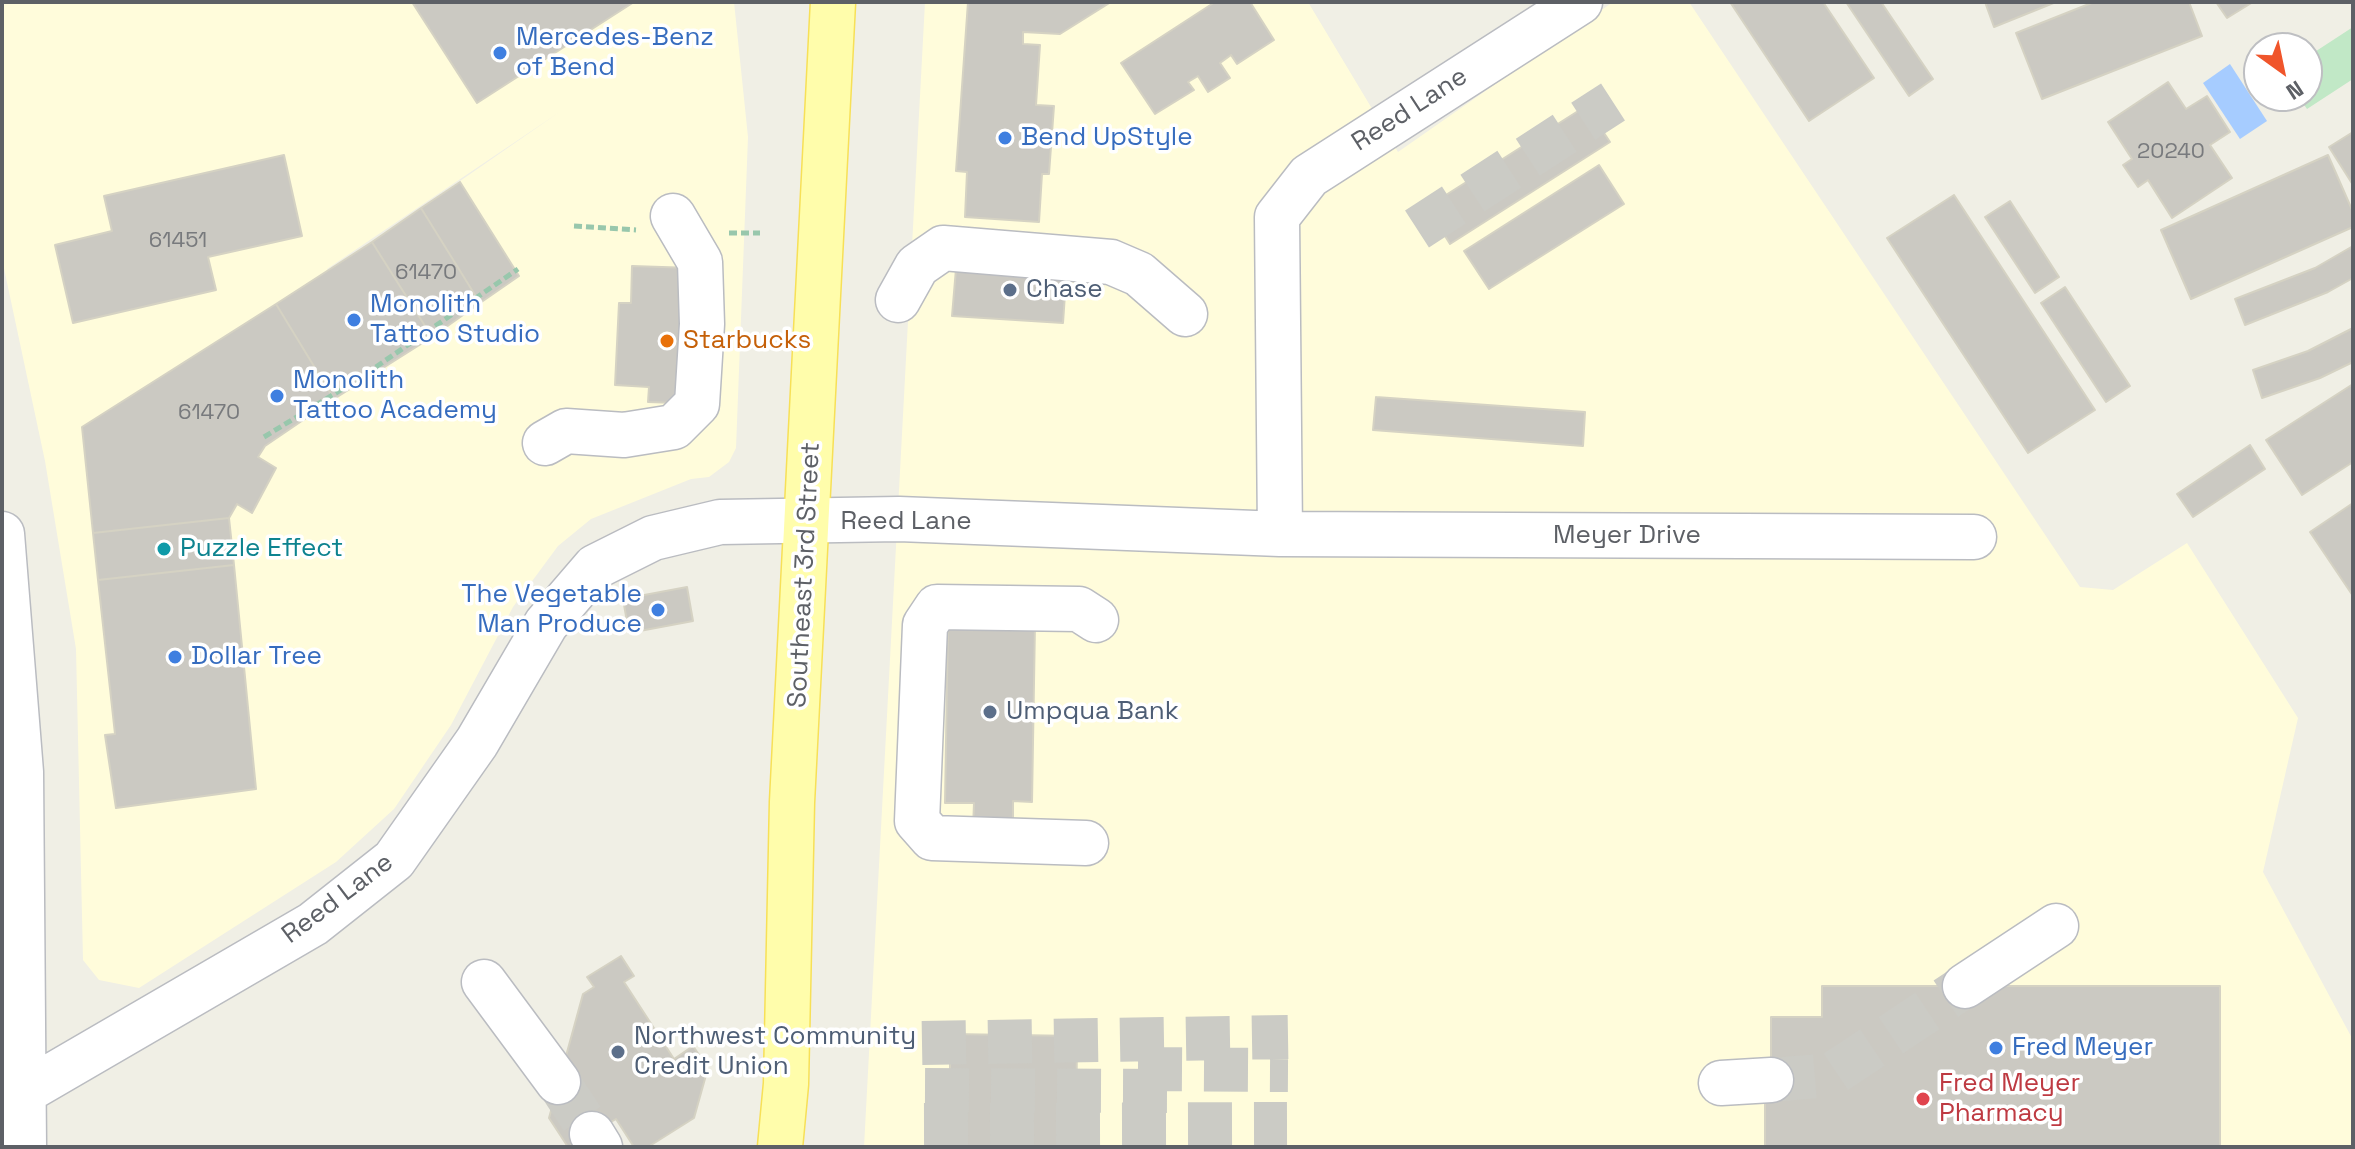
<!DOCTYPE html>
<style>
body{margin:0}
#map{position:relative;width:2355px;height:1149px;overflow:hidden;background:#f0efe5;font-family:"Space Grotesk",sans-serif}
canvas{display:block}
.frame{position:absolute;inset:0;border:4px solid #5d6066;pointer-events:none}
.north{position:absolute;left:2243px;top:32px;width:80px;height:80px;box-sizing:border-box;background:#fff;border:2px solid #bebfc2;border-radius:50%;rotate:147deg;font-size:22px;font-weight:700;line-height:32px;text-align:center;color:#5d6066}
.north::after{content:'';display:block;margin:auto;width:28px;height:36px;background:#f0552b;clip-path:polygon(50% 0,100% 100%,50% 72%,0 100%)}
</style>
<div id="map">
<canvas width="2355" height="1149"></canvas>
<div class="frame"></div>
<div class="north">N</div>
</div>
<script>
const ctx = document.querySelector('canvas').getContext('2d');
ctx.lineJoin = 'round';
function fill(path, color) {
  ctx.fillStyle = color;
  ctx.fill(path, 'evenodd');
}
function poly(rows) {
  const path = new Path2D();
  for (const r of rows) {
    path.moveTo(r[0], r[1]);
    for (let i = 2; i < r.length; i += 2) path.lineTo(r[i], r[i + 1]);
  }
  return path;
}
function trace(path, color, width, dash) {
  ctx.strokeStyle = color;
  ctx.lineWidth = width;
  ctx.lineCap = dash ? 'butt' : 'round';
  ctx.setLineDash(dash || []);
  ctx.stroke(path);
}
function drawText(font, color, halo, rows, align = 'center') {
  ctx.font = font + ' "Space Grotesk",sans-serif';
  ctx.lineWidth = 7;
  ctx.setLineDash([]);
  ctx.textBaseline = 'middle';
  ctx.strokeStyle = halo;
  ctx.fillStyle = color;
  for (const [text, x, y, turn = 0] of rows) {
    ctx.save();
    ctx.translate(x, y);
    ctx.rotate((+turn || 0) * Math.PI / 180);
    ctx.textAlign = isNaN(turn) ? turn : align;
    if (halo) ctx.strokeText(text, 0, 0);
    ctx.fillText(text, 0, 0);
    ctx.restore();
  }
}
const commercial = poly([
 [2,2,734,2,748,137,736,448,729,462,709,477,691,479,591,519,558,546,513,607,451,725,394,809,336,862,139,988,99,980,83,960,76,649,45,461,2,259],
 [561,111,372,242,327,270,327,269],
 [925,2,1308,2,1398,152,1613,2,1689,2,2080,587,2113,590,2187,543,2298,718,2263,872,2353,1040,2353,1147,864,1147]
]);
const green = poly([
 [2353,27,2353,79,2307,109,2298,96,2307,96,2307,57]
]);
const water = poly([
 [2230,64,2267,121,2240,139,2203,83]
]);
const building = poly([
 [412,2,634,2,477,103,412,2],
 [968,2,1111,2,1060,34,1023,32,1023,44,1040,45,1036,105,1054,106,1049,174,1042,174,1039,222,965,217,967,172,956,171,968,2],
 [1215,2,1250,2,1274,40,1237,64,1231,55,1220,63,1230,78,1208,92,1198,76,1188,82,1194,90,1155,114,1121,63,1215,2],
 [1730,2,1823,2,1874,78,1809,121,1730,2],
 [1846,2,1881,2,1933,79,1909,96,1846,2],
 [1985,2,2056,2,1994,27,1985,2],
 [2094,2,2189,2,2202,36,2042,99,2016,33,2094,2],
 [2216,2,2253,2,2227,18,2216,2],
 [2168,82,2186,109,2207,96,2230,132,2210,145,2232,178,2172,218,2148,180,2138,187,2123,165,2132,159,2108,122,2168,82],
 [1586,106,1610,142,1450,244,1427,207,1586,106],
 [2353,132,2353,185,2329,147,2353,132],
 [284,155,302,236,208,257,216,290,73,323,55,245,112,231,104,196,284,155],
 [2328,155,2353,212,2353,227,2191,299,2161,230,2328,155],
 [1599,165,1624,204,1489,289,1464,251,1599,165],
 [460,182,519,276,480,303,421,208,460,182],
 [1954,195,2095,410,2028,453,1887,238,1954,195],
 [2010,201,2059,277,2035,293,1985,217,2010,201],
 [421,208,480,303,432,337,372,242,421,208],
 [372,242,432,337,334,399,276,304,372,242],
 [2353,246,2353,278,2328,292,2245,325,2235,299,2315,268,2353,246],
 [957,257,1067,265,1063,323,952,316,957,257],
 [632,266,692,268,677,403,648,402,649,387,615,385,619,303,631,303,632,266],
 [2065,287,2130,386,2106,402,2041,303,2065,287],
 [276,304,334,399,265,446,258,457,276,468,252,513,237,504,229,518,93,533,82,427,276,304],
 [2353,328,2353,362,2320,378,2262,398,2253,370,2308,351,2353,328],
 [2353,384,2353,462,2302,495,2266,440,2353,384],
 [1376,397,1585,412,1583,446,1373,430,1376,397],
 [2250,445,2265,469,2193,517,2177,494,2250,445],
 [2353,503,2353,596,2310,532,2353,503],
 [229,518,234,565,98,580,93,533,229,518],
 [234,565,256,789,116,808,105,735,115,734,98,580,234,565],
 [687,587,693,621,629,633,623,599,687,587],
 [948,622,1035,623,1032,802,1013,801,1013,830,973,829,974,803,945,803,948,622],
 [621,956,634,976,624,982,674,1059,693,1046,708,1068,694,1118,648,1147,634,1147,616,1119,568,1147,549,1118,583,994,594,987,587,977,621,956],
 [1822,986,2220,986,2220,1147,1765,1147,1765,1097,1771,1097,1771,1017,1822,1017,1822,986],
 [950,1034,1077,1036,1076,1147,950,1147,950,1034]
]);
const minorTunnel = poly([
 [1417,229,1613,102],
 [922,1043,1288,1037],
 [1138,1069,1288,1070],
 [1771,1080,1831,1075,1965,986],
 [558,1082,592,1134],
 [925,1090,1177,1091],
 [924,1125,1287,1124]
]);
const path = poly([
 [574,226,636,230],
 [729,233,760,233],
 [264,437,357,380,518,269]
]);
const minor = poly([
 [898,300,917,266,943,248,1111,262,1139,274,1185,314],
 [545,443,566,431,624,435,674,427,697,404,702,324,700,262,673,216],
 [2,534,21,772,24,1147],
 [1280,534,1277,217,1309,176,1580,2],
 [1086,843,932,838,917,821,925,625,937,607,1079,609,1096,620],
 [484,982,558,1082],
 [1965,986,2056,926],
 [1721,1083,1771,1080],
 [24,1092,313,924,394,860,477,742,546,624,595,567,653,538,720,522,899,519,1280,534,1974,537],
 [592,1134,600,1147]
]);
const major = poly([
 [780,1147,786,1084,792,802,833,2]
]);
const markers = [
 [500,53,8,"#3f7fe0"],
 [1005,138,8,"#3f7fe0"],
 [1010,290,8,"#5c6f8a"],
 [354,320,8,"#3f7fe0"],
 [667,341,8,"#e8710a"],
 [277,396,8,"#3f7fe0"],
 [164,549,8,"#0f9aa8"],
 [658,610,8,"#3f7fe0"],
 [175,657,8,"#3f7fe0"],
 [990,712,8,"#5c6f8a"],
 [1996,1048,8,"#3f7fe0"],
 [618,1052,8,"#5c6f8a"],
 [1923,1099,8,"#e0444e"]
];
const numberNames = [
 ["20240",2171,152],
 ["61451",178,241],
 ["61470",426,273],
 ["61470",209,413]
];
const shopNames = [
 ["Mercedes-Benz",516,38],
 ["of Bend",516,68],
 ["Bend UpStyle",1021,138],
 ["Monolith",370,305],
 ["Tattoo Studio",370,335],
 ["Monolith",293,381],
 ["Tattoo Academy",293,411],
 ["The Vegetable",642,595,"right"],
 ["Man Produce",642,625,"right"],
 ["Dollar Tree",191,657],
 ["Fred Meyer",2012,1048]
];
const streetNames = [
 ["Reed Lane",1410,110,-33],
 ["Reed Lane",906,522],
 ["Meyer Drive",1627,536],
 ["Southeast 3rd Street",805,575,-87],
 ["Reed Lane",338,899,-37]
];
const serviceNames = [
 ["Chase",1026,290],
 ["Umpqua Bank",1006,712],
 ["Northwest Community",634,1037],
 ["Credit Union",634,1067]
];
const foodNames = [
 ["Starbucks",683,341]
];
const cultureNames = [
 ["Puzzle Effect",180,549]
];
const healthNames = [
 ["Fred Meyer",1939,1084],
 ["Pharmacy",1939,1114]
];
fill(commercial, '#fffcdb');
fill(green, '#c1e8c6');
fill(water, '#a6ccff');
fill(building, '#cbc9c2');
trace(building, '#d5d2c3', 2);
trace(minorTunnel, '#cbcbc5', 44, [44, 22]);
trace(minor, '#babcc1', 47);
trace(major, '#f7e057', 47);
trace(path, '#98c7ac', 5, [8, 4]);
trace(minor, '#fff', 44);
trace(major, '#fffdab', 44);
for (const [x, y, r, color] of markers) {
  const dot = new Path2D();
  dot.arc(x, y, r, 0, 2 * Math.PI);
  ctx.fillStyle = color;
  ctx.fill(dot);
  trace(dot, '#fff', 3);
}
drawText('22px', '#787a7d', null, numberNames);
drawText('26px', '#366cbe', '#fff', shopNames, 'left');
drawText('26px', '#5d6066', '#fff', streetNames);
drawText('26px', '#4e5e75', '#fff', serviceNames, 'left');
drawText('26px', '#c56008', '#fff', foodNames, 'left');
drawText('26px', '#0d838f', '#fff', cultureNames, 'left');
drawText('26px', '#be3a42', '#fff', healthNames, 'left');
</script>
